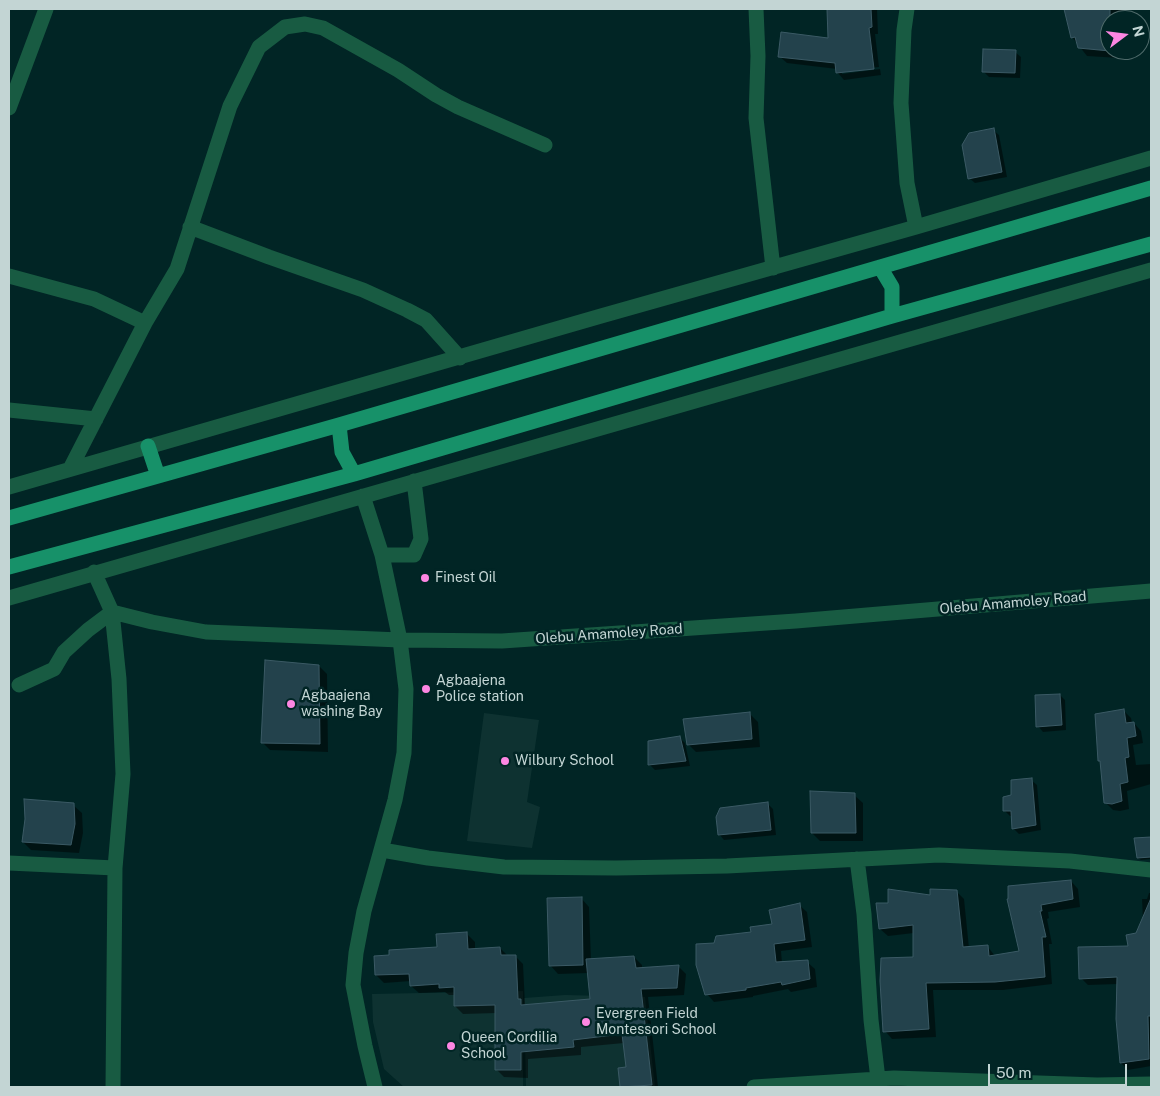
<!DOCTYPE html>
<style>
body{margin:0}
#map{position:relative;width:1160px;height:1096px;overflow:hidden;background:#012525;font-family:"Public Sans",sans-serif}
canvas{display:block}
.frame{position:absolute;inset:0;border:10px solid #c3d5d4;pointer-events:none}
.north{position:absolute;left:1100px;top:10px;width:50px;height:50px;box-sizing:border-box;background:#012525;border:1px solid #4f6b6b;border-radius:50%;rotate:75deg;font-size:14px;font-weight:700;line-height:20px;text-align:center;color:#c3d5d4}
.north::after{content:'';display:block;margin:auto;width:18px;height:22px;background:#fd86e2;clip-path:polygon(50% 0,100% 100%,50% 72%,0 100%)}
.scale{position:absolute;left:988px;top:1064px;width:139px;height:22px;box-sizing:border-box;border:2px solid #c3d5d4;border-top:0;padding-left:6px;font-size:15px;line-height:18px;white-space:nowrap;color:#c3d5d4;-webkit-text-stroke:4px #012525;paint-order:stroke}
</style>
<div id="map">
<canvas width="1160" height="1096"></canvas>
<div class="frame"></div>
<div class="north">N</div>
<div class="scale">50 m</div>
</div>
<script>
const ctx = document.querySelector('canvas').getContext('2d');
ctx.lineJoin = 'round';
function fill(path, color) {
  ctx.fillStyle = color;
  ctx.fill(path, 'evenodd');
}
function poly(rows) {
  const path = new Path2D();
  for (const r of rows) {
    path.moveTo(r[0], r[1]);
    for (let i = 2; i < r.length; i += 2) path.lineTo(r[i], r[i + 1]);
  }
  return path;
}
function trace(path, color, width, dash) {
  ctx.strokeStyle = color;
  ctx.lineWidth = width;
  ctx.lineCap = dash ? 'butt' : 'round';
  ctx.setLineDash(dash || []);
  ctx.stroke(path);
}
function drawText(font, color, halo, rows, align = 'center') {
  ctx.font = font + ' "Public Sans",sans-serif';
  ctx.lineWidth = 5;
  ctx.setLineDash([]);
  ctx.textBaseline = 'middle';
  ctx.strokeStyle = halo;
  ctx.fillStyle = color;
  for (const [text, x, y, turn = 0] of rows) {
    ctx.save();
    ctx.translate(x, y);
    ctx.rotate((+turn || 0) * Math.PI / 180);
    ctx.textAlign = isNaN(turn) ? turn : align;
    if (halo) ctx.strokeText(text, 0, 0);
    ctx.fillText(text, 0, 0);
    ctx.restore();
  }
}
const built = poly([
 [484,713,539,720,527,802,540,807,532,848,467,841],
 [523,991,523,1087,404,1087,384,1069,373,1022,372,994],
 [565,995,645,997,655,1087,526,1087,524,998]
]);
const shadow = poly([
 [829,9,877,9,878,34,875,34,879,67,842,71,842,74,880,69,881,75,844,80,837,72,837,69,787,63,779,56,830,39],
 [1066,9,1122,9,1125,12,1125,20,1110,20,1110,50,1119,50,1119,58,1087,56,1072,37],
 [1015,52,1021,57,1020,78,989,77,984,72],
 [993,130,999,135,1007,177,975,183,969,178],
 [319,666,327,674,328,752,270,750,262,742],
 [1060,695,1065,700,1066,730,1043,732,1038,726],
 [1123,710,1131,718,1132,723,1134,723,1141,731,1143,743,1133,745,1136,765,1151,764,1151,784,1127,791,1129,809,1120,811,1113,810,1105,802],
 [749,713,758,722,760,747,696,752,688,744],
 [680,738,685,743,690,766,655,770,649,764],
 [1031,780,1037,785,1041,830,1019,834,1014,829,1012,816,1010,816,1005,811,1012,796],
 [854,795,863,803,863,841,820,841,812,833],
 [768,804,773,809,776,835,724,840,719,834],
 [73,805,82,813,83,833,79,853,31,850,23,842],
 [1151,838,1151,859,1141,860,1138,858,1136,839],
 [1071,881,1078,889,1080,907,1048,912,1049,918,1047,919,1052,944,1049,944,1052,984,1003,990,933,990,936,1037,892,1039,885,1031,915,958,914,933,888,936,880,929,889,904,956,891,964,899,969,948,988,947,995,956,1020,952,1008,900],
 [1149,893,1151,893,1151,1066,1128,1070,1121,1063,1118,984,1088,985,1081,978,1129,947,1143,920,1142,899,1147,899],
 [581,898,589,907,591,960,634,957,642,965,642,969,678,966,686,974,684,995,648,997,658,1087,621,1087,619,1069,627,1068,624,1043,581,1047,581,1055,528,1059,528,1078,504,1077,496,1069,497,1013,463,1014,455,1006,455,995,449,995,445,992,419,993,411,986,411,981,384,983,376,975,391,956,438,948,467,934,475,942,475,950,500,948,508,956,515,956,523,964,525,1005,591,1000,589,973,558,974,550,965],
 [799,905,807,912,812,947,781,951,782,963,807,962,815,969,817,987,791,992,788,989,753,996,753,997,714,1002,707,994,715,944,773,925]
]);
const building = poly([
 [827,9,871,9,872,27,869,28,874,69,836,73,835,63,778,57,781,32,828,38,827,9],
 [1064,9,1110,9,1110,51,1078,48,1075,37,1071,38,1064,9],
 [983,49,1016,50,1015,73,982,72,983,49],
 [994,128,1002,172,968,179,962,145,969,133,994,128],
 [265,660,319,665,320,744,261,743,265,660],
 [1060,694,1062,725,1036,727,1035,695,1060,694],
 [1124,709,1126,723,1134,722,1136,736,1127,738,1129,757,1125,758,1128,782,1120,784,1122,801,1112,804,1104,803,1100,761,1098,761,1095,714,1124,709],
 [750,712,752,739,687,745,683,719,750,712],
 [680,736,686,761,648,765,648,741,680,736],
 [1032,778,1036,825,1012,829,1011,811,1003,811,1003,797,1011,795,1011,780,1032,778],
 [810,791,855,793,856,833,811,833,810,791],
 [24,799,74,803,75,824,71,845,22,842,25,819,24,799],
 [768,802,771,830,718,835,716,817,720,808,768,802],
 [1151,837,1151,857,1137,858,1134,838,1151,837],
 [1071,880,1073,899,1041,905,1042,911,1040,911,1046,937,1042,937,1045,977,995,982,926,983,929,1029,883,1032,880,981,881,958,913,957,913,925,879,929,876,903,888,903,888,889,930,895,930,889,957,890,963,947,988,945,989,956,1019,951,1007,899,1008,899,1008,886,1071,880],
 [582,897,583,965,549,966,547,898,582,897],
 [1151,898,1151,1016,1148,1016,1149,1059,1120,1063,1116,1019,1117,977,1079,979,1078,947,1128,946,1126,935,1136,933,1151,898],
 [800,903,805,940,774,944,776,962,808,960,810,979,782,985,781,982,746,988,746,990,705,995,696,965,696,944,714,943,716,936,751,932,750,927,772,924,769,910,800,903],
 [467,932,468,949,500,947,501,955,516,955,518,999,521,999,521,1005,590,999,586,959,634,956,636,968,679,965,677,988,641,989,652,1085,620,1087,618,1068,626,1067,622,1034,573,1040,574,1047,521,1052,521,1070,495,1070,495,1005,454,1006,454,987,439,988,439,984,410,986,409,974,375,975,374,956,389,955,389,950,437,947,436,934,467,932]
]);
const minor = poly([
 [756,9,758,56,756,118,773,268],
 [907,9,904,30,901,103,907,183,916,227],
 [9,108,46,9],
 [190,227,269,257,363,290,407,310,426,320,460,358],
 [9,276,94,299,145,323],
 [9,410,96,419],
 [70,469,145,323,177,269,230,106,259,47,285,27,305,24,323,28,398,70,436,95,458,107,545,145],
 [9,487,601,316,916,227,1151,158],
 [363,496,382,555,400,640,406,689,404,753,395,800,364,911,356,953,353,985,365,1046,375,1087],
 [382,555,414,555,421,539,414,481],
 [94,572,112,612,152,622,206,632,400,640,502,641,796,621,1151,591],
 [9,598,1151,270],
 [112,612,119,679,123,774,115,868,113,1087],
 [19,685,54,669,64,652,88,630,112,612],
 [382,850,428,858,504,867,616,868,727,866,939,855,1070,861,1151,870],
 [857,859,864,914,871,1020,878,1079],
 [9,863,115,868],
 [754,1087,894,1078,1097,1085,1151,1084]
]);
const major = poly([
 [880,267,892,287,892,316],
 [339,425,342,452,354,474],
 [148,446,158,476],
 [9,518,339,425,1151,188],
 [9,567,354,474,892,316,1151,244]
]);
const markers = [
 [425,578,5,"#fd86e2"],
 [426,689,5,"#fd86e2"],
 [291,704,5,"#fd86e2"],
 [505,761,5,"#fd86e2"],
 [586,1022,5,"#fd86e2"],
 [451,1046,5,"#fd86e2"]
];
const poiNames = [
 ["Finest Oil",435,578],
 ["Agbaajena",436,681],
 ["Police station",436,697],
 ["Agbaajena",301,696],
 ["washing Bay",301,712],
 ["Wilbury School",515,761],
 ["Evergreen Field",596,1014],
 ["Montessori School",596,1030],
 ["Queen Cordilia",461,1038],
 ["School",461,1054]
];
const streetNames = [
 ["Olebu Amamoley Road",1013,603,-5],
 ["Olebu Amamoley Road",609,634,-4]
];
fill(built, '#0e3231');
fill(shadow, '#0007');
fill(building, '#23424c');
trace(building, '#3b5a65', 1);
trace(minor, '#185b42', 15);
trace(major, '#179169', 15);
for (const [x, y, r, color] of markers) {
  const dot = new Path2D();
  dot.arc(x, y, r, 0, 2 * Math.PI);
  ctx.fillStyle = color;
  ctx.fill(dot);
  trace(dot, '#012525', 2);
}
drawText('14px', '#c3d5d4', '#012525', poiNames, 'left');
drawText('14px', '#c3d5d4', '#012525', streetNames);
</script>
